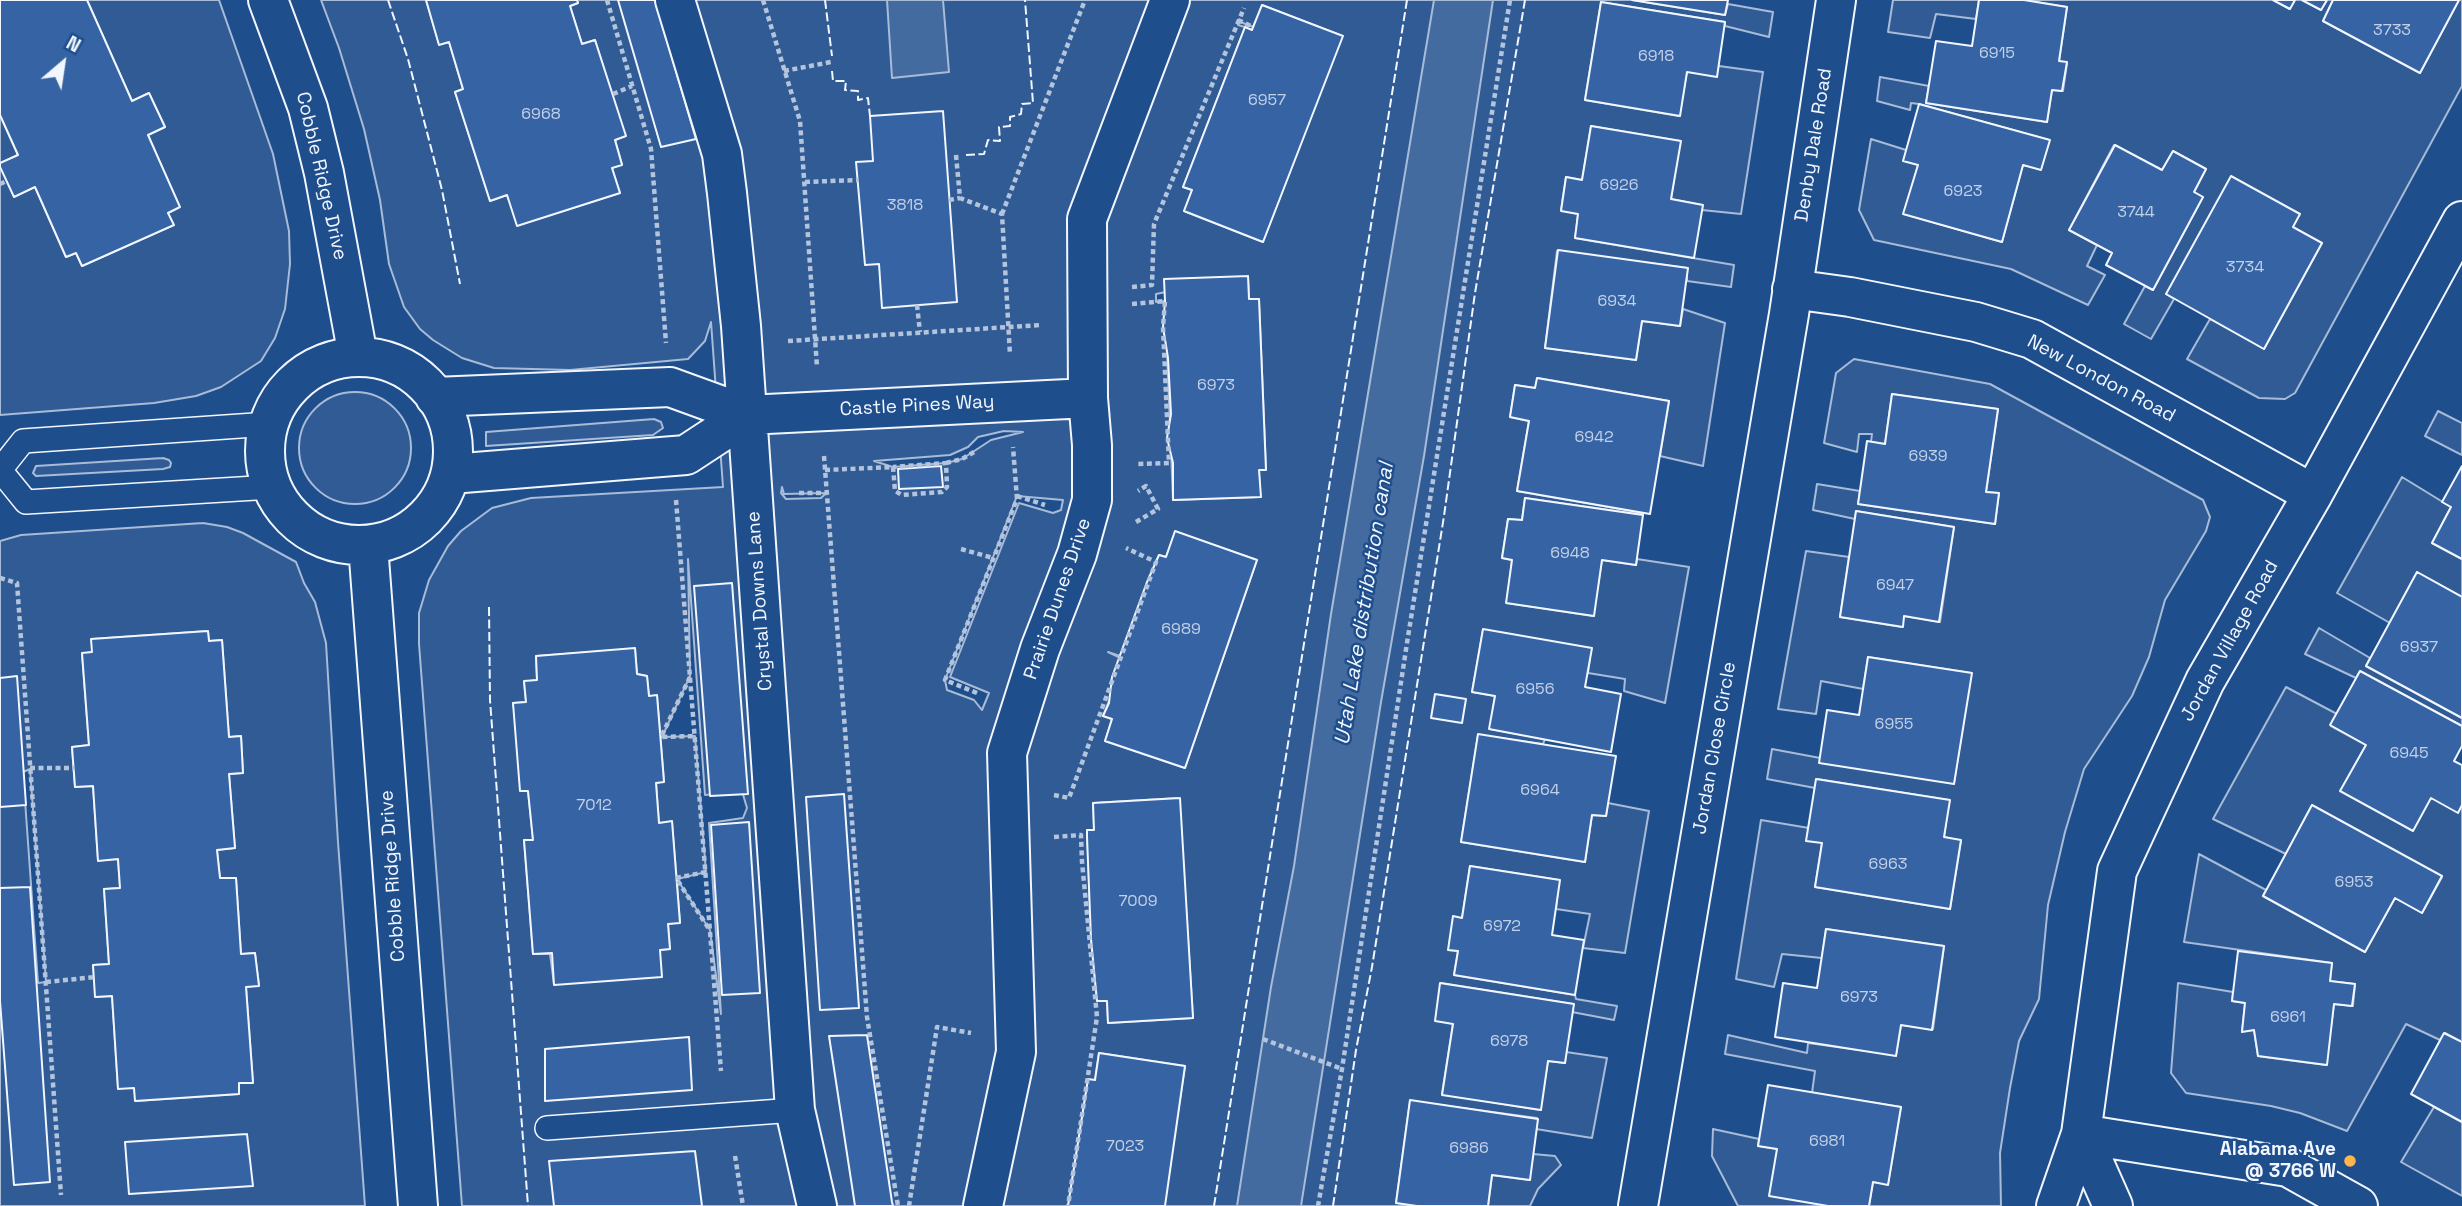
<!DOCTYPE html>
<style>
body{margin:0}
#map{position:relative;width:2462px;height:1206px;overflow:hidden;background:#1f4e8c;font-family:"Space Grotesk",sans-serif}
canvas{display:block}
.north{position:absolute;left:28px;top:28px;width:70px;height:70px;-webkit-text-stroke:5px #1f4e8c;paint-order:stroke;rotate:29deg;font-size:19px;font-weight:700;line-height:28px;text-align:center;color:#f2f6ff}
.north::after{content:'';display:block;margin:auto;width:24px;height:32px;background:#f2f6ff;clip-path:polygon(50% 0,100% 100%,50% 72%,0 100%)}
</style>
<div id="map">
<canvas width="2462" height="1206"></canvas>
<div class="north">N</div>
</div>
<script>
const ctx = document.querySelector('canvas').getContext('2d');
ctx.lineJoin = 'round';
function fill(path, color) {
  ctx.fillStyle = color;
  ctx.fill(path, 'evenodd');
}
function poly(rows) {
  const path = new Path2D();
  for (const r of rows) {
    if (r.length === 3) {
      path.moveTo(r[0] + r[2], r[1]);
      path.arc(r[0], r[1], r[2], 0, 2 * Math.PI);
      continue;
    }
    path.moveTo(r[0], r[1]);
    for (let i = 2; i < r.length; i += 2) path.lineTo(r[i], r[i + 1]);
  }
  return path;
}
function trace(path, color, width, dash) {
  ctx.strokeStyle = color;
  ctx.lineWidth = width;
  ctx.lineCap = dash ? 'butt' : 'round';
  ctx.setLineDash(dash || []);
  ctx.stroke(path);
}
function drawText(font, color, halo, rows, align = 'center') {
  ctx.font = font + ' "Space Grotesk",sans-serif';
  ctx.lineWidth = 5;
  ctx.setLineDash([]);
  ctx.textBaseline = 'middle';
  ctx.strokeStyle = halo;
  ctx.fillStyle = color;
  for (const [text, x, y, turn = 0] of rows) {
    ctx.save();
    ctx.translate(x, y);
    ctx.rotate((+turn || 0) * Math.PI / 180);
    ctx.textAlign = isNaN(turn) ? turn : align;
    if (halo) ctx.strokeText(text, 0, 0);
    ctx.fillText(text, 0, 0);
    ctx.restore();
  }
}
const built = poly([
 [87,0,219,0,273,154,289,231,290,264,285,309,275,338,261,361,221,387,196,396,154,403,0,415,0,167,35,187,66,257,76,253,82,266,173,225,168,213,179,207,148,135,165,127,149,93,132,101,87,0],
 [321,0,426,0,439,44,449,42,463,89,455,92,490,201,507,195,518,225,620,193,612,168,622,164,615,140,625,136,595,40,582,44,570,6,578,3,577,0,1632,0,1725,15,1728,4,1773,12,1769,37,1725,26,1725,22,1601,2,1585,100,1679,116,1687,72,1719,66,1763,72,1741,214,1702,210,1702,205,1671,199,1680,141,1591,126,1582,180,1566,177,1561,210,1578,214,1575,238,1734,265,1731,287,1687,281,1687,268,1557,251,1545,348,1636,360,1642,321,1680,326,1683,309,1725,323,1703,466,1660,456,1669,401,1538,378,1535,388,1515,385,1510,417,1529,421,1517,491,1643,513,1643,515,1525,498,1522,520,1508,519,1502,558,1512,560,1507,603,1593,616,1602,560,1636,565,1637,559,1689,567,1665,703,1624,691,1625,679,1588,673,1591,649,1483,630,1472,692,1495,696,1490,729,1545,739,1543,744,1478,735,1461,842,1585,862,1592,815,1606,816,1608,803,1649,811,1625,953,1583,948,1590,914,1556,909,1559,880,1470,866,1462,918,1449,950,1458,951,1454,975,1575,995,1576,999,1617,1006,1614,1020,1572,1012,1573,1004,1441,983,1453,1024,1442,1094,1540,1110,1548,1061,1565,1063,1566,1052,1607,1058,1592,1138,1536,1129,1537,1118,1410,1101,1396,1203,1417,1206,1164,1206,1185,1066,1099,1053,1095,1080,1088,1080,1068,1206,462,1206,419,644,419,613,429,580,448,546,461,531,492,508,531,498,723,487,711,322,705,341,688,359,570,370,494,368,462,358,433,340,420,329,404,307,389,264,380,200,364,129,339,48,321,0],
 [1262,5,1342,36,1263,242,1184,211,1192,190,1183,187,1245,27,1238,25,1238,21,1253,27,1262,5],
 [1248,276,1249,299,1259,299,1266,469,1259,470,1260,497,1173,500,1165,301,1156,302,1156,294,1248,276],
 [1004,431,1023,432,991,440,962,459,946,463,893,467,874,461,950,455,968,447,978,437,1004,431],
 [782,487,784,494,826,493,821,498,786,499,781,493,782,487],
 [1017,496,1063,500,1061,510,1053,513,1019,503,950,677,989,693,982,710,974,700,947,690,945,680,1017,496],
 [1175,532,1257,560,1185,768,1105,741,1112,719,1103,716,1125,660,1108,652,1120,656,1159,555,1166,557,1175,532],
 [688,559,705,795,742,791,747,808,743,818,709,823,721,1014,710,930,677,879,706,872,695,736,662,737,690,676,688,559],
 [635,649,637,674,647,676,649,696,657,696,664,781,656,783,659,823,672,822,680,922,668,924,670,949,660,950,554,984,550,954,533,954,524,840,533,840,528,791,513,703,526,702,524,682,537,680,536,656,635,649],
 [1179,798,1193,1018,1108,1023,1107,1001,1097,1001,1091,939,1087,830,1094,830,1093,803,1179,798],
 [1893,0,1979,0,1976,19,1936,14,1930,38,1888,32,1893,0],
 [2024,0,2273,0,2289,9,2295,0,2302,0,2321,10,2327,0,2333,0,2323,21,2420,73,2459,0,2462,0,2462,86,2295,393,2285,399,2259,398,2187,359,2210,319,2264,349,2322,243,2166,294,2174,299,2151,339,2124,324,2145,286,2153,290,2203,197,2194,192,2206,169,2173,151,2162,170,2114,145,2069,230,2097,245,2087,266,2105,275,2088,305,2011,269,1874,240,1859,210,1871,139,1906,150,1918,165,1904,214,2002,242,2023,165,2041,169,2049,140,1919,104,1911,103,1910,110,1877,101,1880,77,1929,86,1926,103,2047,122,2052,90,2063,91,2067,63,2059,61,2067,7,2024,0],
 [0,115,18,155,0,163,0,115],
 [1854,359,1990,384,2203,500,2210,517,2206,531,2165,600,2149,657,2132,696,2084,769,2065,832,2048,905,2039,999,2019,1041,2010,1088,2000,1153,2001,1206,1869,1206,1873,1182,1888,1184,1901,1107,1812,1093,1815,1071,1725,1054,1728,1035,1807,1053,1808,1043,1896,1055,1901,1025,1933,1029,1944,946,1826,929,1822,958,1782,954,1774,987,1736,979,1761,820,1809,828,1822,843,1815,887,1950,909,1961,841,1944,837,1949,800,1817,779,1815,788,1767,779,1772,749,1954,783,1971,673,1868,657,1863,689,1821,681,1816,714,1778,709,1806,551,1849,557,1840,617,1902,627,1904,616,1940,622,1954,527,1856,511,1855,519,1813,510,1817,484,1860,491,1858,504,1995,524,1999,493,1986,492,1998,409,1892,394,1885,444,1871,442,1872,434,1859,434,1857,452,1824,443,1836,373,1854,359],
 [355,448,56],
 [2438,411,2462,423,2462,455,2425,436,2438,411],
 [654,419,661,422,663,428,653,435,486,446,486,432,654,419],
 [163,458,169,460,171,463,170,467,163,469,36,476,33,473,36,466,163,458],
 [2402,477,2451,507,2432,543,2462,559,2462,597,2417,572,2390,623,2337,593,2402,477],
 [203,523,227,527,243,533,296,562,304,583,315,602,326,643,338,842,365,1206,0,1206,0,541,21,535,203,523],
 [208,631,209,641,222,640,229,737,241,736,243,773,229,774,235,848,217,850,220,878,236,878,241,954,255,953,259,985,246,987,253,1082,239,1083,239,1094,136,1101,134,1088,118,1088,112,996,96,997,93,965,109,964,104,889,120,888,118,859,98,860,93,786,75,787,72,747,89,745,82,654,92,652,92,639,208,631],
 [30,769,46,982,38,983,23,772,30,769],
 [2319,628,2370,658,2366,666,2462,718,2462,726,2360,671,2356,678,2305,654,2319,628],
 [2286,687,2337,714,2331,726,2366,745,2341,790,2431,798,2462,805,2462,1042,2445,1033,2440,1040,2406,1024,2347,1131,2300,1113,2271,1106,2186,1093,2171,1073,2178,983,2233,992,2232,1001,2245,1003,2242,1031,2254,1030,2258,1056,2265,1057,2326,1065,2334,1004,2353,1006,2355,984,2330,981,2332,963,2184,942,2199,854,2266,890,2263,896,2365,952,2395,898,2422,913,2442,877,2312,805,2286,854,2213,819,2286,687],
 [2434,1107,2462,1122,2462,1196,2401,1162,2434,1107],
 [1713,1129,1759,1139,1758,1146,1777,1149,1828,1206,1738,1206,1712,1156,1713,1129],
 [1533,1154,1555,1156,1561,1165,1538,1189,1530,1206,1488,1206,1492,1175,1529,1180,1533,1154]
]);
const water = poly([
 [887,0,943,0,949,72,892,78,887,0],
 [1434,0,1493,0,1424,456,1381,702,1301,1206,1237,1206,1271,987,1294,866,1331,614,1434,0]
]);
const building = poly([
 [0,0,87,0,132,101,149,93,165,127,148,135,180,207,168,213,174,225,82,266,76,253,66,257,35,187,14,197,0,167,0,163,18,155,0,115,0,0],
 [426,0,577,0,578,3,570,6,582,44,595,40,626,136,615,140,622,165,612,168,620,193,517,226,507,195,490,201,455,92,463,89,449,42,439,45,426,0],
 [618,0,655,0,696,139,661,147,618,0],
 [1632,0,1728,0,1725,15,1632,0],
 [1979,0,2024,0,2067,7,2059,61,2067,62,2062,91,2052,90,2047,122,1926,103,1936,41,1972,46,1979,0],
 [2273,0,2295,0,2290,9,2273,0],
 [2302,0,2327,0,2321,10,2302,0],
 [2333,0,2459,0,2420,73,2323,21,2333,0],
 [1601,2,1725,22,1717,77,1687,72,1680,116,1585,100,1601,2],
 [1262,5,1343,36,1263,242,1184,211,1192,190,1183,187,1245,27,1252,30,1262,5],
 [1919,104,2050,140,2041,170,2023,165,2002,242,1903,214,1918,165,1903,161,1919,104],
 [943,111,957,302,882,308,879,264,865,265,856,162,873,161,870,116,943,111],
 [1591,126,1681,141,1671,199,1703,205,1694,258,1575,238,1578,214,1561,211,1566,177,1582,180,1591,126],
 [2115,145,2162,170,2173,151,2206,169,2194,192,2203,197,2153,290,2106,265,2112,253,2069,230,2115,145],
 [2231,176,2300,214,2293,227,2322,243,2264,349,2166,294,2231,176],
 [1558,250,1688,268,1680,326,1642,321,1636,360,1545,348,1558,250],
 [1248,276,1249,299,1259,299,1266,470,1259,470,1261,497,1173,500,1173,463,1167,438,1171,414,1168,358,1163,327,1165,301,1164,279,1248,276],
 [1537,378,1669,401,1650,514,1517,491,1529,421,1510,417,1515,385,1535,388,1537,378],
 [1892,394,1998,409,1986,492,1999,493,1995,524,1858,504,1867,441,1885,444,1892,394],
 [941,466,943,487,899,489,898,469,941,466],
 [2462,466,2462,559,2432,543,2451,507,2442,502,2462,466],
 [1525,498,1643,515,1636,565,1602,560,1594,616,1506,603,1512,560,1502,558,1508,519,1522,520,1525,498],
 [1856,511,1954,527,1939,622,1904,616,1903,627,1840,617,1856,511],
 [1175,531,1257,560,1185,768,1105,741,1112,719,1103,716,1109,703,1112,677,1147,582,1159,555,1166,557,1175,531],
 [2417,572,2462,597,2462,718,2366,666,2417,572],
 [732,583,748,794,710,796,694,586,732,583],
 [1483,629,1592,648,1585,687,1621,694,1611,752,1489,729,1495,696,1472,692,1483,629],
 [208,631,209,641,222,640,229,737,241,736,243,773,229,774,235,848,217,850,220,878,236,878,241,954,255,953,259,986,246,987,253,1083,239,1083,239,1094,135,1101,134,1088,118,1089,112,996,95,997,93,965,109,964,104,889,120,888,118,859,98,861,93,786,75,787,72,747,89,745,82,653,92,652,91,639,208,631],
 [635,648,637,674,647,676,649,696,657,695,664,782,656,783,659,823,672,821,680,923,668,924,670,949,660,950,662,977,554,985,552,953,533,954,524,840,533,840,528,791,520,791,513,703,526,702,524,681,537,680,536,656,635,648],
 [1868,657,1972,673,1954,784,1819,763,1827,710,1859,715,1868,657],
 [2360,671,2462,726,2462,746,2454,761,2462,765,2462,805,2458,813,2431,798,2413,831,2340,791,2366,745,2330,725,2360,671],
 [17,676,26,805,0,807,0,678,17,676],
 [1435,694,1466,699,1462,723,1431,718,1435,694],
 [1478,734,1616,756,1606,816,1592,815,1585,862,1461,842,1478,734],
 [1816,779,1950,800,1944,837,1961,840,1950,909,1815,887,1822,843,1806,841,1816,779],
 [844,794,859,1008,820,1010,806,797,844,794],
 [1180,798,1193,1018,1108,1023,1107,1001,1097,1001,1091,939,1087,836,1087,830,1094,830,1093,803,1180,798],
 [2312,805,2442,876,2422,913,2395,898,2365,952,2263,896,2312,805],
 [749,822,760,993,722,995,711,825,749,822],
 [1470,866,1560,880,1552,935,1584,940,1575,995,1454,975,1458,951,1448,950,1453,916,1462,918,1470,866],
 [30,887,50,1182,14,1185,0,1001,0,888,30,887],
 [1826,929,1944,946,1932,1030,1901,1025,1896,1056,1775,1037,1783,983,1817,988,1826,929],
 [2238,951,2332,963,2330,981,2355,984,2352,1006,2334,1004,2327,1065,2258,1056,2254,1030,2242,1032,2245,1003,2232,1001,2238,951],
 [1440,983,1574,1004,1565,1063,1548,1061,1541,1110,1442,1095,1453,1024,1435,1021,1440,983],
 [2444,1033,2462,1042,2462,1122,2411,1094,2444,1033],
 [867,1035,892,1202,893,1206,855,1206,829,1036,867,1035],
 [689,1037,692,1090,545,1101,545,1049,689,1037],
 [1099,1053,1185,1066,1165,1206,1068,1206,1088,1079,1095,1080,1099,1053],
 [1768,1085,1901,1107,1888,1185,1873,1182,1869,1206,1828,1206,1769,1196,1777,1149,1758,1146,1768,1085],
 [1410,1100,1538,1119,1530,1180,1492,1175,1488,1206,1417,1206,1396,1203,1410,1100],
 [247,1134,253,1186,129,1194,125,1142,247,1134],
 [695,1151,702,1206,554,1206,549,1161,695,1151]
]);
const path = poly([
 [607,0,651,149,666,343],
 [763,0,800,121,817,367],
 [1238,20,1253,27],
 [784,71,831,62],
 [613,94,632,86],
 [956,155,960,198,1002,214,1010,355],
 [805,182,858,180],
 [0,184,7,181],
 [949,200,960,198],
 [1002,214,1085,0],
 [1132,287,1152,285,1154,224,1244,8],
 [1132,304,1165,301,1163,327,1169,463,1138,464],
 [917,305,920,332],
 [788,341,1041,325],
 [824,456,867,1017,898,1206],
 [946,463,962,459,974,452],
 [825,470,893,467,895,491,902,495,942,492,947,487,946,463,893,467],
 [799,493,827,493],
 [1017,496,1045,505],
 [676,500,721,1071],
 [1136,522,1158,509,1146,486,1138,491],
 [961,549,993,558],
 [0,578,17,583,61,1195],
 [690,677,661,737,694,736],
 [977,693,945,680,1017,499,1013,447],
 [30,768,74,768],
 [1054,795,1069,798,1156,562,1126,548],
 [1054,837,1081,835,1082,862,1097,1017,1068,1206],
 [706,872,676,878,709,929],
 [46,982,95,977],
 [1263,1039,1342,1069],
 [735,1156,743,1206],
 [909,1206,937,1027,971,1033],
 [1318,1206,1342,1069,1407,643,1510,0]
]);
const service = poly([
 [0,470,26,502,272,487],
 [0,470,23,441,269,424],
 [547,1128,795,1110]
]);
const minor = poly([
 [268,0,308,108,324,173,358,356],
 [675,0,722,154,727,193,741,326,795,1110,817,1206],
 [1792,289,1850,297,1976,322,2032,339,2313,494],
 [359,451,94],
 [435,397,670,387,747,415,1088,398],
 [451,474,686,455,747,415],
 [368,545,418,1206],
 [2081,1134,2288,1167,2358,1206],
 [2081,1134,2113,1206],
 [983,1206,1016,1052,1007,753,1040,649,1077,554,1092,500,1092,445,1088,398,1087,219,1170,0],
 [1638,1206,1789,314,1836,0],
 [2056,1206,2081,1134,2117,871,2205,681,2313,494,2462,221]
]);
const fence = poly([
 [388,0,408,59,442,190,460,284],
 [825,0,832,56],
 [832,71,833,81,846,81,845,90,858,91,858,100,868,98,870,116],
 [966,155,984,154,988,140,1000,141,999,127,1010,126,1010,117,1021,114,1022,104,1033,103,1025,0],
 [489,607,490,700,528,1206],
 [1214,1206,1407,0],
 [1333,1206,1356,1050,1372,967,1444,516,1475,293,1525,0]
]);
const markers = [
 [2350,1161,7,"#ffb74d"]
];
const numberNames = [
 ["3733",2392,31],
 ["6915",1997,54],
 ["6918",1656,57],
 ["6957",1267,101],
 ["6968",541,115],
 ["6926",1619,186],
 ["6923",1963,192],
 ["3818",905,206],
 ["3744",2136,213],
 ["3734",2245,268],
 ["6934",1617,302],
 ["6973",1216,386],
 ["6942",1594,438],
 ["6939",1928,457],
 ["6948",1570,554],
 ["6947",1895,586],
 ["6989",1181,630],
 ["6937",2419,648],
 ["6956",1535,690],
 ["6955",1894,725],
 ["6945",2409,754],
 ["6964",1540,791],
 ["7012",594,806],
 ["6963",1888,865],
 ["6953",2354,883],
 ["7009",1138,902],
 ["6972",1502,927],
 ["6973",1859,998],
 ["6961",2288,1018],
 ["6978",1509,1042],
 ["6981",1827,1142],
 ["7023",1125,1147],
 ["6986",1469,1149]
];
const streetNames = [
 ["Denby Dale Road",1814,145,-81],
 ["Cobble Ridge Drive",321,176,77],
 ["New London Road",2101,379,28],
 ["Castle Pines Way",917,406,-3],
 ["Prairie Dunes Drive",1058,599,-71],
 ["Crystal Downs Lane",760,601,-94],
 ["Jordan Village Road",2230,641,-61],
 ["Jordan Close Circle",1715,748,-80],
 ["Cobble Ridge Drive",393,876,-94]
];
const poiNames = [
 ["Alabama Ave",2336,1150],
 ["@ 3766 W",2336,1172]
];
const waterNames = [
 ["Utah Lake distribution canal",1365,604,-81]
];
fill(built, '#305b95');
trace(built, '#a8bbd7', 2);
fill(water, '#446ba0');
trace(water, '#a8bbd7', 2);
fill(building, '#3563a3');
trace(building, '#f2f6ff', 2);
trace(service, '#f2f6ff', 26);
trace(minor, '#f2f6ff', 42);
trace(path, '#b3c4dc', 4.5, [5, 3.5]);
trace(service, '#1f4e8c', 23);
trace(minor, '#1f4e8c', 38);
trace(fence, '#f2f6ff', 2, [9, 3.5]);
for (const [x, y, r, color] of markers) {
  const dot = new Path2D();
  dot.arc(x, y, r, 0, 2 * Math.PI);
  ctx.fillStyle = color;
  ctx.fill(dot);
  trace(dot, '#1f4e8c', 2.5);
}
drawText('16px', '#c3d1e8', null, numberNames);
drawText('19px', '#f2f6ff', '#1f4e8c', streetNames);
drawText('bold 19px', '#f2f6ff', '#1f4e8c', poiNames, 'right');
drawText('italic 21px', '#f2f6ff', '#1f4e8c', waterNames);
</script>
